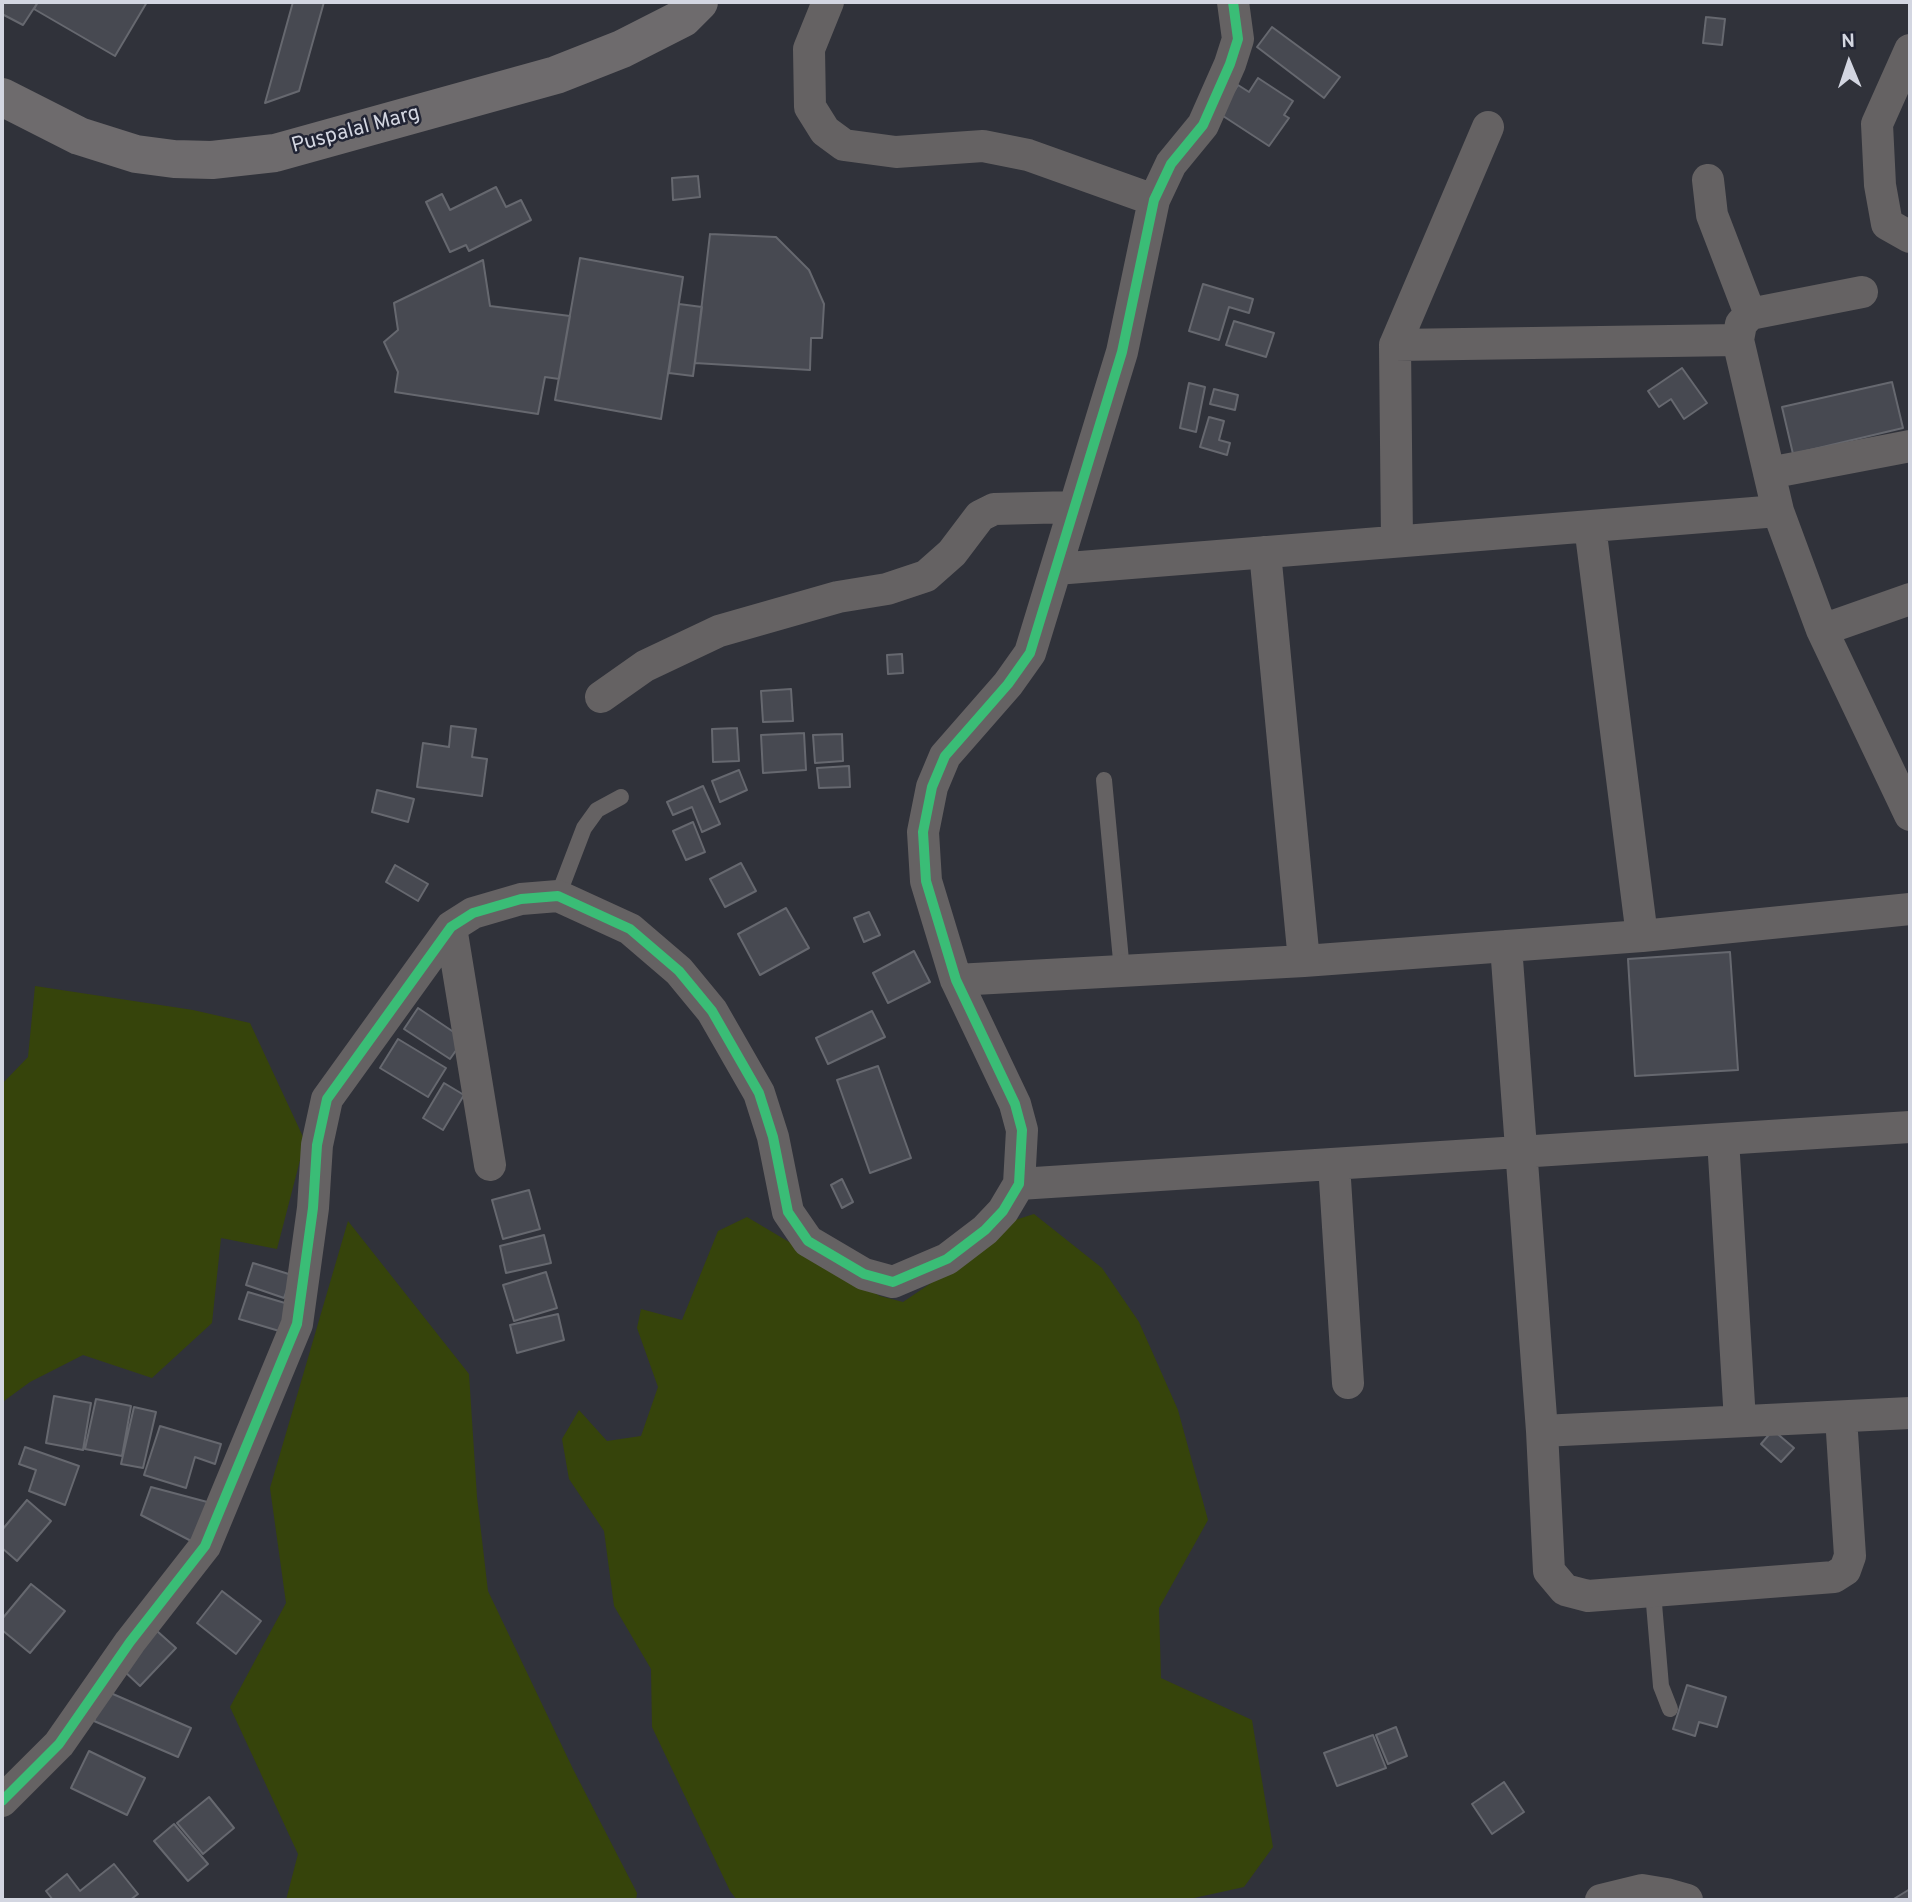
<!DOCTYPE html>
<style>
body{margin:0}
#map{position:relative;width:1912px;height:1902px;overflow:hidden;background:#30323a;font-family:Overpass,sans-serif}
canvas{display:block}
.frame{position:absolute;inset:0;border:4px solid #d3d6e1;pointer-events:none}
.north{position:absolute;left:1814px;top:28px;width:70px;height:70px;-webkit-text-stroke:5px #212434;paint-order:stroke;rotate:358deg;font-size:19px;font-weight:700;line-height:28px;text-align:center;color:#d3d6e1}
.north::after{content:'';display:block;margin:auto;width:24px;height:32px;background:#d3d6e1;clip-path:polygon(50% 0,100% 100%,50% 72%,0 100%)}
</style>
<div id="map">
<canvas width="1912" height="1902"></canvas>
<div class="frame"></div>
<div class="north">N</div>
</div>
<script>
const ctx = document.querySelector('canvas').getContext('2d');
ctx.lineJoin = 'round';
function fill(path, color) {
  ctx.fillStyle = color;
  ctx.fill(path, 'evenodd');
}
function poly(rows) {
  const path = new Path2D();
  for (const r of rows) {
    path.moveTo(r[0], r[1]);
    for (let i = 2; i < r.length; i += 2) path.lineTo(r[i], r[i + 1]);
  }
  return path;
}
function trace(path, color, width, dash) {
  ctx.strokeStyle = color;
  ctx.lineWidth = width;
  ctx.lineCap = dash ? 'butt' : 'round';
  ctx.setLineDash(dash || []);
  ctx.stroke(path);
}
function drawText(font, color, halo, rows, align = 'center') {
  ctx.font = font + ' Overpass,sans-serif';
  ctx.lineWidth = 5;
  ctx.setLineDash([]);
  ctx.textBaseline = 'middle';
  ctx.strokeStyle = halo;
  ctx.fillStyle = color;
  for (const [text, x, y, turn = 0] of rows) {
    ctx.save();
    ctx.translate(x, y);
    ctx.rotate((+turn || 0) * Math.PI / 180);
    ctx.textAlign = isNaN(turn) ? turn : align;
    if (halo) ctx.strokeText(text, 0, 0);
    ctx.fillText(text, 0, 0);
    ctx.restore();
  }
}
const green = poly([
 [35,986,193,1010,250,1023,305,1141,277,1249,221,1238,212,1323,152,1378,83,1355,30,1382,4,1401,2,1417,2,1084,28,1057],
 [1034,1214,1102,1268,1139,1322,1178,1410,1208,1520,1159,1608,1161,1678,1252,1720,1273,1847,1244,1887,1185,1900,737,1900,730,1891,652,1727,651,1669,614,1606,604,1531,569,1479,562,1439,579,1410,607,1441,641,1436,658,1387,637,1328,641,1309,682,1320,718,1231,747,1217,880,1296,903,1302,937,1279,1012,1221],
 [348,1221,469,1374,477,1497,488,1591,573,1769,637,1893,636,1900,286,1900,298,1854,230,1707,286,1603,270,1488]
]);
const building = poly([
 [2,2,38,2,23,25,2,14,2,2],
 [38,2,147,2,115,56,34,9,38,2],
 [293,2,324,2,299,91,265,103,293,2],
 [1706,17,1725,19,1722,45,1703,43,1706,17],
 [1272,27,1340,77,1324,98,1257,47,1272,27],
 [1258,78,1293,101,1284,115,1289,118,1269,146,1220,114,1238,85,1249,92,1258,78],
 [698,176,700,197,673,200,672,178,698,176],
 [496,187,506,207,521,200,531,220,469,251,466,245,450,252,426,202,442,194,450,210,496,187],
 [710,234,776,237,809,270,824,304,822,338,811,338,810,370,695,363,710,234],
 [580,258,683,277,661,419,555,400,580,258],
 [483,260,490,306,570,316,559,379,545,377,538,414,395,392,398,372,384,342,398,330,394,303,483,260],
 [1203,284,1253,299,1249,313,1229,307,1219,340,1189,331,1203,284],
 [679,304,702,307,693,376,669,373,679,304],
 [1234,321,1274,333,1266,357,1226,345,1234,321],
 [1682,368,1707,403,1684,419,1671,399,1659,407,1648,391,1682,368],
 [1892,382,1903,428,1793,454,1782,407,1892,382],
 [1189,383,1205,387,1196,432,1180,428,1189,383],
 [1214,389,1238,395,1235,410,1210,404,1214,389],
 [1209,417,1224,421,1219,440,1230,443,1227,455,1200,447,1209,417],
 [902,654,903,673,888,674,887,655,902,654],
 [791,689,793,721,763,722,761,691,791,689],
 [451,726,476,729,472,757,487,759,482,796,417,787,423,743,449,747,451,726],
 [737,728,739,761,713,762,712,729,737,728],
 [804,733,806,770,763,773,761,735,804,733],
 [842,734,843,761,815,763,813,735,842,734],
 [849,766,850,787,819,788,817,768,849,766],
 [739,770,747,790,720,802,712,781,739,770],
 [703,786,720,824,702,832,692,807,673,815,667,802,703,786],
 [377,790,414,799,408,822,372,812,377,790],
 [693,822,705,852,686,860,673,831,693,822],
 [741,863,756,891,725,907,710,879,741,863],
 [395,865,428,884,418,901,386,882,395,865],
 [786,908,809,948,760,975,738,934,786,908],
 [869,912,880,935,864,942,854,918,869,912],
 [914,951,930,982,888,1003,873,973,914,951],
 [1730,952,1738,1070,1635,1076,1628,959,1730,952],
 [418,1008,464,1039,450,1059,404,1029,418,1008],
 [872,1011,885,1037,828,1064,816,1038,872,1011],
 [398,1039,446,1068,428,1097,380,1068,398,1039],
 [878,1066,911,1158,870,1173,837,1080,878,1066],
 [444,1083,464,1095,443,1130,423,1118,444,1083],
 [842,1179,853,1202,842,1208,831,1185,842,1179],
 [529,1190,540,1229,503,1239,492,1200,529,1190],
 [544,1235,551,1263,506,1273,500,1246,544,1235],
 [253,1263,292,1275,284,1298,246,1285,253,1263],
 [546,1272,557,1308,514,1321,503,1285,546,1272],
 [248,1292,295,1306,286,1333,239,1319,248,1292],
 [558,1314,564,1340,517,1353,510,1325,558,1314],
 [54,1396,91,1403,83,1450,46,1443,54,1396],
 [96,1399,131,1406,122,1456,85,1449,96,1399],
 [134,1407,156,1412,143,1468,121,1464,134,1407],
 [160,1426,221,1444,215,1464,195,1457,186,1488,144,1475,160,1426],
 [1773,1430,1794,1448,1781,1462,1761,1444,1773,1430],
 [25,1447,79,1466,65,1505,29,1491,36,1470,19,1464,25,1447],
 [151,1487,211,1503,195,1543,141,1515,151,1487],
 [27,1500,51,1521,17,1561,2,1548,2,1530,27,1500],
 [31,1584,65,1611,30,1653,2,1630,2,1619,31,1584],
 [222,1591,261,1621,236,1654,197,1623,222,1591],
 [157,1631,176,1648,140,1686,122,1669,157,1631],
 [1687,1685,1726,1697,1717,1727,1699,1722,1695,1736,1673,1729,1687,1685],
 [106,1691,191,1728,178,1757,94,1721,106,1691],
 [1396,1727,1407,1756,1388,1764,1376,1735,1396,1727],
 [1373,1735,1386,1768,1337,1786,1324,1753,1373,1735],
 [89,1751,145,1778,127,1815,71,1788,89,1751],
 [1504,1782,1524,1812,1492,1834,1472,1804,1504,1782],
 [209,1797,234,1828,203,1854,177,1823,209,1797],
 [174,1824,208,1864,188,1881,154,1841,174,1824],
 [114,1864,138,1894,130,1900,53,1900,46,1891,67,1874,80,1891,114,1864],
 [1910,1889,1910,1900,1892,1900,1910,1889]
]);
const lane = poly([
 [1104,780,1122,971],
 [558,896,584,828,597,810,621,797],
 [1653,1592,1661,1686,1670,1709]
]);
const street = poly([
 [828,2,809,49,810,107,825,131,844,145,896,152,983,146,1028,155,1154,200],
 [1910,50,1877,124,1880,185,1887,224,1910,237],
 [1708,180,1712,215,1750,314],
 [1862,292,1750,314,1741,324,1738,340,1778,511,1822,630,1910,815],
 [1395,345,1738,340],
 [1769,473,1910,446],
 [1590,526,1642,936],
 [1397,541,1395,345,1488,127],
 [1265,552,1304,961],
 [1056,569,1778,511],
 [1822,630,1910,599],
 [601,697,645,666,719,631,838,597,887,589,926,576,952,553,980,516,994,509,1073,507],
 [451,927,490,1165],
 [1506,946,1542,1431,1549,1571,1565,1590,1588,1596,1834,1577,1845,1570,1850,1556,1841,1417],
 [956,980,1304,961,1642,936,1910,909],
 [1723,1139,1740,1421],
 [1334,1164,1348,1383],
 [1019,1184,1910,1127],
 [1542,1431,1910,1413],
 [2,1801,59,1744,130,1642,205,1546,297,1324,313,1208,317,1145,327,1099,451,927,473,913,521,899,558,896,630,929,679,971,712,1011,759,1093,773,1137,788,1212,808,1241,864,1274,893,1282,947,1259,985,1230,1003,1211,1019,1184,1022,1130,1015,1104,956,980,926,881,923,832,932,787,945,756,1008,684,1030,653,1122,352,1154,200,1171,164,1203,125,1230,64,1238,39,1233,2],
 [1601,1900,1642,1890,1666,1894,1687,1900]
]);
const primary = poly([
 [2,97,79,136,136,154,174,159,212,160,275,153,556,75,622,49,683,18,699,2]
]);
const cycleway = poly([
 [2,1801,59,1744,130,1642,205,1546,297,1324,313,1208,317,1145,327,1099,451,927,473,913,521,899,558,896,630,929,679,971,712,1011,759,1093,773,1137,788,1212,808,1241,864,1274,893,1282,947,1259,985,1230,1003,1211,1019,1184,1022,1130,1015,1104,956,980,926,881,923,832,932,787,945,756,1008,684,1030,653,1122,352,1154,200,1171,164,1203,125,1230,64,1238,39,1233,2]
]);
const streetNames = [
 ["Puspalal Marg",356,131,-15]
];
fill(green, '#36440b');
fill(building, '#474951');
trace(building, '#66686f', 2);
trace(lane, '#656263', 16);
trace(street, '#656263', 32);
trace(primary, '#6e6b6d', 38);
trace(cycleway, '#3abd76', 10);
drawText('21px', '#d3d6e1', '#212434', streetNames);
</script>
